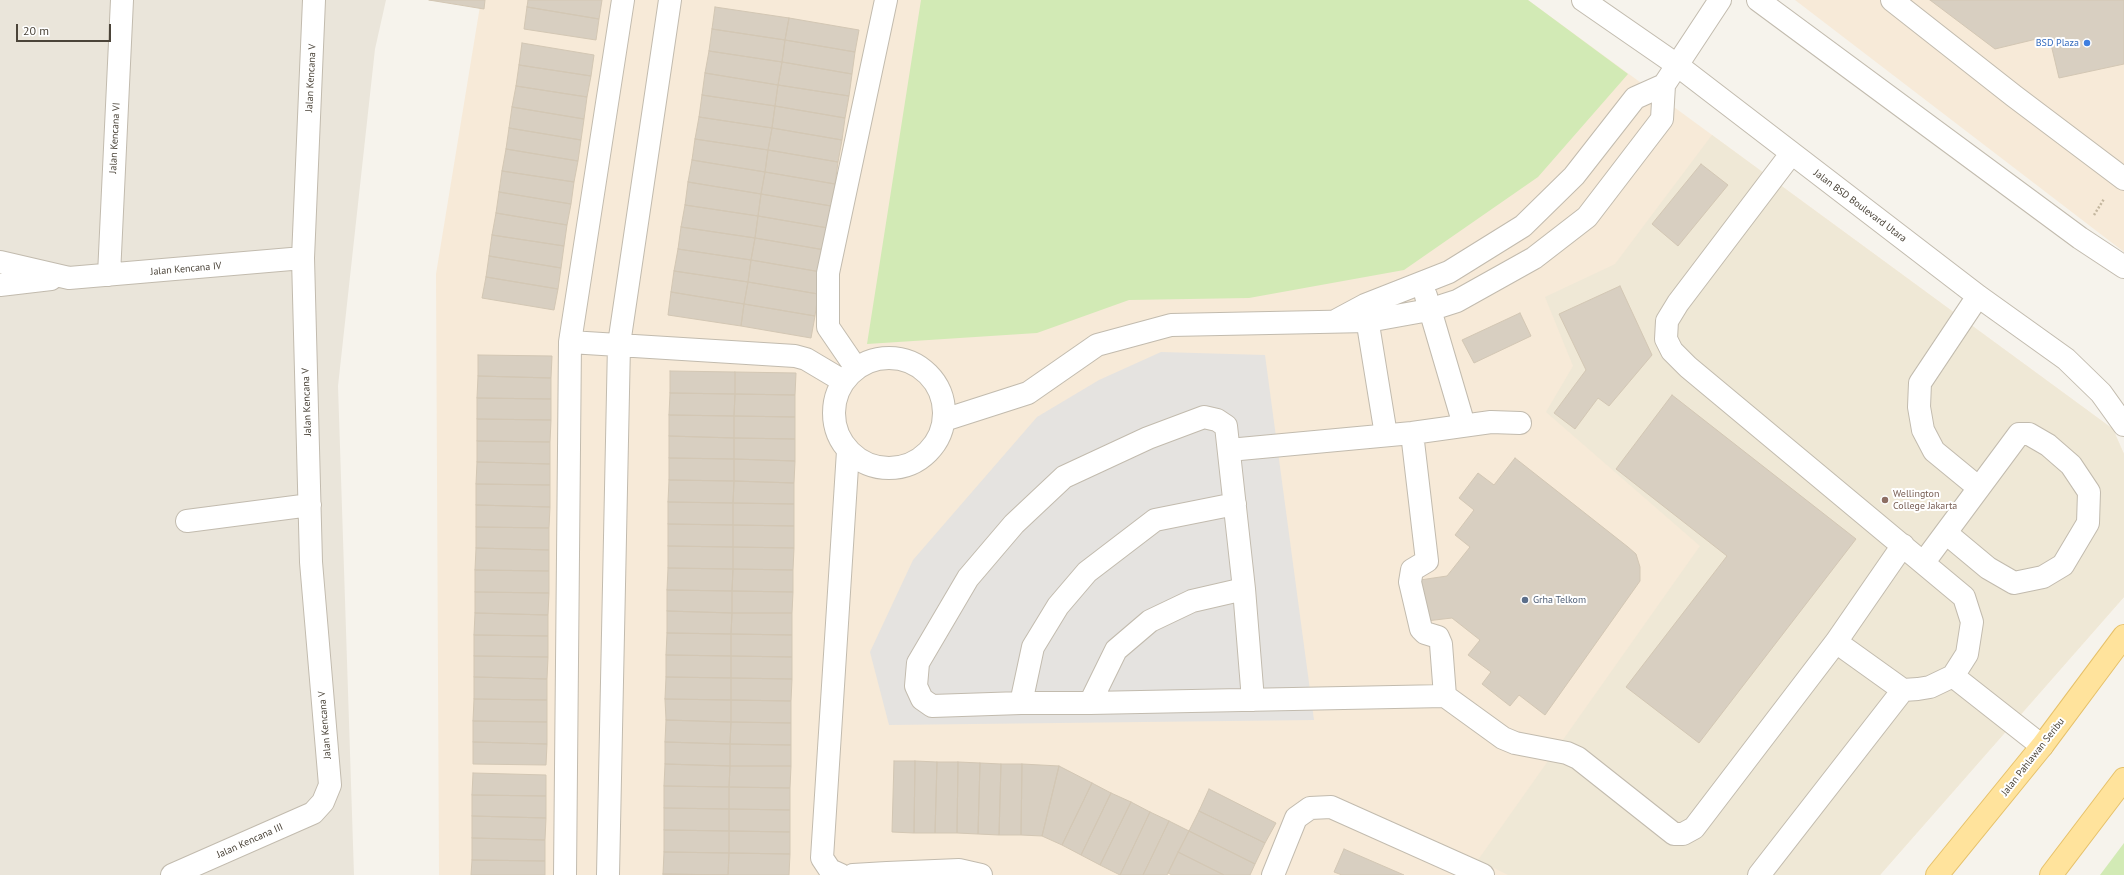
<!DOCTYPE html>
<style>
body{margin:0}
#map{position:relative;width:2124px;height:875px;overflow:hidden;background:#f6f3ec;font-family:"PT Sans",sans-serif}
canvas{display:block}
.scale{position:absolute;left:16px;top:24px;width:95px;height:18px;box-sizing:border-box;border:2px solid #4b4439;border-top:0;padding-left:5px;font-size:12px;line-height:14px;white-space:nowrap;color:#4b4439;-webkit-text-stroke:3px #fff;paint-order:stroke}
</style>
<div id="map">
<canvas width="2124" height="875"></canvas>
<div class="scale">20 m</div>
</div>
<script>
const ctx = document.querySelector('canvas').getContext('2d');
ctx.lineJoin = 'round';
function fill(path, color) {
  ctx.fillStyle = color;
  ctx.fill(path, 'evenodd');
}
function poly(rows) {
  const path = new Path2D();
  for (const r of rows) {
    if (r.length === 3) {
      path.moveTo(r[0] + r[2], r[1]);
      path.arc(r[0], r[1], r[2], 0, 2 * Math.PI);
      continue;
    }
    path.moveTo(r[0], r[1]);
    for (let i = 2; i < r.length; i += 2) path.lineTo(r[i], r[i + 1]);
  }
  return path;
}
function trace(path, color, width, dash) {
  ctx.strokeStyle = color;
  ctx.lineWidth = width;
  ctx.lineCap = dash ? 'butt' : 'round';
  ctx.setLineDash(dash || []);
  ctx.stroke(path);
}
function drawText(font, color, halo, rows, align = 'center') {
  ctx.font = font + ' "PT Sans",sans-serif';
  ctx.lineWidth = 4;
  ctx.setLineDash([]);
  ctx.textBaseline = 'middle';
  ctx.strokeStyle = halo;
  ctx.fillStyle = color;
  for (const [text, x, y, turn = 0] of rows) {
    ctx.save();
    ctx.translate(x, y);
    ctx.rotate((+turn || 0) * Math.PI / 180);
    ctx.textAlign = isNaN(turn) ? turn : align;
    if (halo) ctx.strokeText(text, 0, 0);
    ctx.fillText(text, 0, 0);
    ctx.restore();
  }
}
const residential = poly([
 [0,0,386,0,375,49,338,386,354,875,0,875]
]);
const commercial = poly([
 [481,0,1528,0,2113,429,2124,454,2124,597,1880,875,439,875,436,274],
 [1795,0,2124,0,2124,252]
]);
const education = poly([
 [1712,135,2113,429,2124,454,2124,597,1880,875,1508,875,1478,860,1700,546,1546,412,1573,366,1545,297,1615,264]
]);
const green = poly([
 [921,0,1528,0,1628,74,1538,177,1404,270,1249,298,1129,300,1037,333,867,344],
 [2124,843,2124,875,2100,875]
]);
const parking = poly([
 [1161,352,1265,355,1314,720,889,725,870,652,913,560,1037,417,1099,380]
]);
const building = poly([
 [429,0,485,0,484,9,429,0],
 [528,0,602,0,599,19,527,7,528,0],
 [1930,0,2124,0,2124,64,2059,78,2049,36,1995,49,1930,0],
 [527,7,599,19,596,40,524,29,527,7],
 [715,7,789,18,785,40,712,29,715,7],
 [789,18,859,30,855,52,785,40,789,18],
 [712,29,785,40,782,62,709,51,712,29],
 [785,40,855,52,852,74,782,62,785,40],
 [522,43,594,55,591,76,519,65,522,43],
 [709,51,782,62,778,85,705,73,709,51],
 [782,62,852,74,849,96,778,85,782,62],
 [519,65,591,76,587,97,516,86,519,65],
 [705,73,778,85,775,106,702,95,705,73],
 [778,85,849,96,845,118,775,106,778,85],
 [516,86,587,97,584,119,512,107,516,86],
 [702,95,775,106,772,128,699,117,702,95],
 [775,106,845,118,842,140,772,128,775,106],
 [512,107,584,119,581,140,509,128,512,107],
 [699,117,772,128,768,150,695,139,699,117],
 [509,128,581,140,578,161,506,149,509,128],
 [772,128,842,140,838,162,768,150,772,128],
 [695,139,768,150,765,172,692,160,695,139],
 [506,149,578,161,574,182,502,171,506,149],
 [768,150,838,162,835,184,765,172,768,150],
 [692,160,765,172,761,194,688,182,692,160],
 [1701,164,1728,185,1678,246,1652,224,1701,164],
 [502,171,574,182,571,204,499,192,502,171],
 [765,172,835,184,831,206,761,194,765,172],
 [688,182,761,194,758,216,685,205,688,182],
 [499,192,571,204,567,225,496,213,499,192],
 [761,194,831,206,828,228,758,216,761,194],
 [685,205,758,216,755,238,681,227,685,205],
 [496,213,567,225,564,246,492,235,496,213],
 [758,216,828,228,825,250,755,238,758,216],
 [681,227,755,238,751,260,678,249,681,227],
 [492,235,564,246,561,268,489,256,492,235],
 [755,238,825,250,821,272,751,260,755,238],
 [678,249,751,260,748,282,674,271,678,249],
 [489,256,561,268,558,289,486,277,489,256],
 [751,260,821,272,818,294,748,282,751,260],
 [674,271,748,282,744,304,671,292,674,271],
 [486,277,558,289,554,310,482,298,486,277],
 [748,282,818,294,815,316,744,304,748,282],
 [1620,286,1652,355,1609,406,1598,398,1575,429,1554,413,1586,370,1559,314,1620,286],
 [671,292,744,304,741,326,668,315,671,292],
 [744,304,815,316,811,338,741,326,744,304],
 [1520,313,1531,336,1474,363,1462,340,1520,313],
 [478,355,552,356,551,378,478,376,478,355],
 [670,371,735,372,735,394,670,393,670,371],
 [735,372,796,373,795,395,735,394,735,372],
 [478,376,551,378,551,399,477,398,478,376],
 [670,393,735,394,734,416,669,415,670,393],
 [735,394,795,395,795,417,734,416,735,394],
 [1672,395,1856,539,1699,743,1626,687,1727,556,1616,469,1672,395],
 [477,398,551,399,551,420,477,419,477,398],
 [669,415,734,416,734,438,669,436,669,415],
 [734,416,795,417,795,439,734,438,734,416],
 [477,419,551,420,550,442,477,441,477,419],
 [669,436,734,438,734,459,669,458,669,436],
 [734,438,795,439,795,461,734,459,734,438],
 [477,441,550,442,550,464,477,462,477,441],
 [669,458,734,459,734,481,669,480,669,458],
 [1515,458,1628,547,1636,554,1640,567,1640,581,1545,715,1519,695,1510,706,1482,684,1491,672,1468,655,1480,640,1452,618,1426,621,1420,580,1447,576,1470,547,1455,535,1474,510,1459,498,1478,473,1494,485,1515,458],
 [734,459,795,461,794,483,734,481,734,459],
 [477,462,550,464,550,485,476,484,477,462],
 [669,480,734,481,733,503,668,502,669,480],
 [734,481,794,483,794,504,733,503,734,481],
 [476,484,550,485,550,507,476,505,476,484],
 [668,502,733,503,733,525,668,524,668,502],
 [733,503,794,504,794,526,733,525,733,503],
 [476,505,550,507,549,528,476,527,476,505],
 [668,524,733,525,733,547,668,546,668,524],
 [733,525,794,526,794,548,733,547,733,525],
 [476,527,549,528,549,550,476,548,476,527],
 [668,546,733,547,733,569,668,568,668,546],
 [733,547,794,548,793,570,733,569,733,547],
 [476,548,549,550,549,571,475,570,476,548],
 [668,568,733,569,732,591,667,590,668,568],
 [733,569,793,570,793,592,732,591,733,569],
 [475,570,549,571,549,593,475,592,475,570],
 [667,590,732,591,732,613,667,611,667,590],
 [732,591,793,592,792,613,732,613,732,591],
 [475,592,549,593,548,615,475,613,475,592],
 [667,611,732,613,731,634,667,633,667,611],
 [475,613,548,615,548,636,474,635,475,613],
 [732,613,792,613,792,635,731,634,732,613],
 [667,633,731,634,731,656,666,655,667,633],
 [731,634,792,635,792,657,731,656,731,634],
 [474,635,548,636,548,657,474,656,474,635],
 [666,655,731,656,731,678,666,677,666,655],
 [474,656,548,657,547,679,474,677,474,656],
 [731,656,792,657,792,679,731,678,731,656],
 [474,677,547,679,547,700,474,699,474,677],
 [666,677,731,678,731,700,665,699,666,677],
 [731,678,792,679,791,701,731,700,731,678],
 [474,699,547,700,547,722,473,721,474,699],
 [665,699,731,700,731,722,666,720,665,699],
 [731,700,791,701,791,723,731,722,731,700],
 [666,720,731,722,730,744,665,742,666,720],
 [473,721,547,722,547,744,473,742,473,721],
 [731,722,791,723,791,745,730,744,731,722],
 [473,742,547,744,546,765,473,764,473,742],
 [665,742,730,744,730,766,665,764,665,742],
 [730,744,791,745,791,766,730,766,730,744],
 [894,761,915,761,914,833,892,832,894,761],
 [915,761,937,762,935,833,914,833,915,761],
 [937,762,958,762,957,833,935,833,937,762],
 [958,762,980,763,978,834,957,833,958,762],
 [980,763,1001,764,999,835,978,834,980,763],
 [665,764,730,766,729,787,664,786,665,764],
 [1001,764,1022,764,1021,835,999,835,1001,764],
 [1022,764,1059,766,1042,836,1021,835,1022,764],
 [730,766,791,766,790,788,729,787,730,766],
 [1059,766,1092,783,1062,845,1042,836,1059,766],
 [473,773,546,775,546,796,472,795,473,773],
 [1092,783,1111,793,1081,855,1062,845,1092,783],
 [664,786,729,787,729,809,664,808,664,786],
 [729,787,790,788,790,810,729,809,729,787],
 [1209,789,1276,823,1265,843,1199,811,1209,789],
 [1111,793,1131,802,1100,865,1081,855,1111,793],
 [472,795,546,796,546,818,472,816,472,795],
 [1131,802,1150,812,1120,875,1100,865,1131,802],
 [664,808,729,809,729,831,664,830,664,808],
 [729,809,790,810,790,832,729,831,729,809],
 [1199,811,1265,843,1255,864,1189,831,1199,811],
 [1150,812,1169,821,1143,875,1120,875,1150,812],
 [472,816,546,818,545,840,472,838,472,816],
 [1169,821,1189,831,1167,875,1143,875,1169,821],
 [664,830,729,831,729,853,664,852,664,830],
 [729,831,790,832,790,854,729,853,729,831],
 [1189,831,1255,864,1250,875,1224,875,1178,852,1189,831],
 [472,838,545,840,545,861,472,860,472,838],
 [1344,849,1404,875,1342,875,1334,872,1344,849],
 [664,852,729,853,728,875,663,874,664,852],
 [1178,852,1224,875,1172,875,1168,873,1178,852],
 [729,853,790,854,789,875,728,875,729,853],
 [472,860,545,861,545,875,471,875,472,860],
 [663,874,728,875,663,875,663,874]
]);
const path = poly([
 [2094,215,2104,199]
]);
const minor = poly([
 [1583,0,1677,65,1978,296,2066,359,2101,393,2124,425],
 [1758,0,2080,238,2124,267],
 [1892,0,2014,96,2124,179],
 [1791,154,1678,303,1667,321,1666,339,1672,351,1688,367,1964,597,1972,622,1967,654,1953,676,1930,687,1918,689,1903,690,1836,642],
 [0,262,69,278,303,258],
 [109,275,122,0],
 [0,285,51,279],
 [1426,296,1464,425],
 [1978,296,1920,383,1919,407,1923,430,1934,451,1979,488],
 [1365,306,1386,435],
 [1337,320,1365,305,1449,272,1523,226,1574,176,1635,98,1664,85],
 [570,342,795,356,806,359,843,381],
 [889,413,55],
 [856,368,828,327,828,273,886,0],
 [944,420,1028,393,1097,345,1171,325,1368,321,1429,310,1457,301,1534,258,1587,217,1662,119,1664,85,1720,0],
 [1412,433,1427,561,1412,570,1410,582,1421,629,1425,633,1438,637,1441,644,1445,696],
 [1229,450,1412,433,1491,422,1520,423],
 [187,521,310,505],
 [1924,562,2019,434,2029,434,2048,445,2071,465,2089,492,2088,523,2063,565,2043,577,2014,583,1988,568,1946,533],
 [1953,676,2042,746],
 [1253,700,1244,589,1226,426,1217,420,1204,417,1148,438,1064,477,1014,524,968,578,918,663,916,686,922,699,932,706,1021,703,1090,703,1445,696,1503,738,1515,743,1567,753,1578,758,1674,834,1683,834,1694,828,1836,642,1903,545],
 [1021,703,1033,647,1058,606,1087,572,1155,520,1235,504],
 [1090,703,1116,650,1150,621,1192,601,1244,589],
 [172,875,313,813,323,802,330,785,311,562,303,258,314,0],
 [565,875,570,342,623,0],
 [608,875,619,344,670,0],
 [841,875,830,870,822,858,848,451],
 [853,875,887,873],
 [887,875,887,873,959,870,981,875],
 [1273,875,1296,818,1310,808,1331,807,1483,875],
 [1759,875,1903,690]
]);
const major = poly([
 [1937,875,2042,746,2124,636],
 [2051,875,2124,779]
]);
const markers = [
 [2087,43,4,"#3f7fe0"],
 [1885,500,4,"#8d6e63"],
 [1525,600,4,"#5c6f8a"]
];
const shopNames = [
 ["BSD Plaza",2079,43]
];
const streetNames = [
 ["Jalan Kencana V",311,78,-87],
 ["Jalan Kencana VI",115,138,-87],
 ["Jalan BSD Boulevard Utara",1860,206,37],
 ["Jalan Kencana IV",186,269,-5],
 ["Jalan Kencana V",307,402,-92],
 ["Jalan Kencana V",325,725,-95],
 ["Jalan Pahlawan Seribu",2033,757,-52],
 ["Jalan Kencana III",250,841,-24]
];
const educationNames = [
 ["Wellington",1893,494],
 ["College Jakarta",1893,506]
];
const serviceNames = [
 ["Grha Telkom",1533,600]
];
fill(residential, '#eae5da');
fill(commercial, '#f7ead8');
fill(education, '#efe8d6');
fill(green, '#d2eab5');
fill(parking, '#e5e3e0');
fill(building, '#d8cfc1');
trace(building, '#d3c7b4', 1);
trace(minor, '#c2bbae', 24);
trace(major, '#e6c16a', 24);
trace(path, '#c4b79f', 2.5, [2, 2]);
trace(minor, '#fff', 22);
trace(major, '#ffe39c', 22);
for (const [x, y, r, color] of markers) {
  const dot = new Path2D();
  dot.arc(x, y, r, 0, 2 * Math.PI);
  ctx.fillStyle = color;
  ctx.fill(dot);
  trace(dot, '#fff', 1.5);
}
drawText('10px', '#366cbe', '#fff', shopNames, 'right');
drawText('10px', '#4b4439', '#fff', streetNames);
drawText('10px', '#785e54', '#fff', educationNames, 'left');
drawText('10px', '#4e5e75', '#fff', serviceNames, 'left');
</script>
